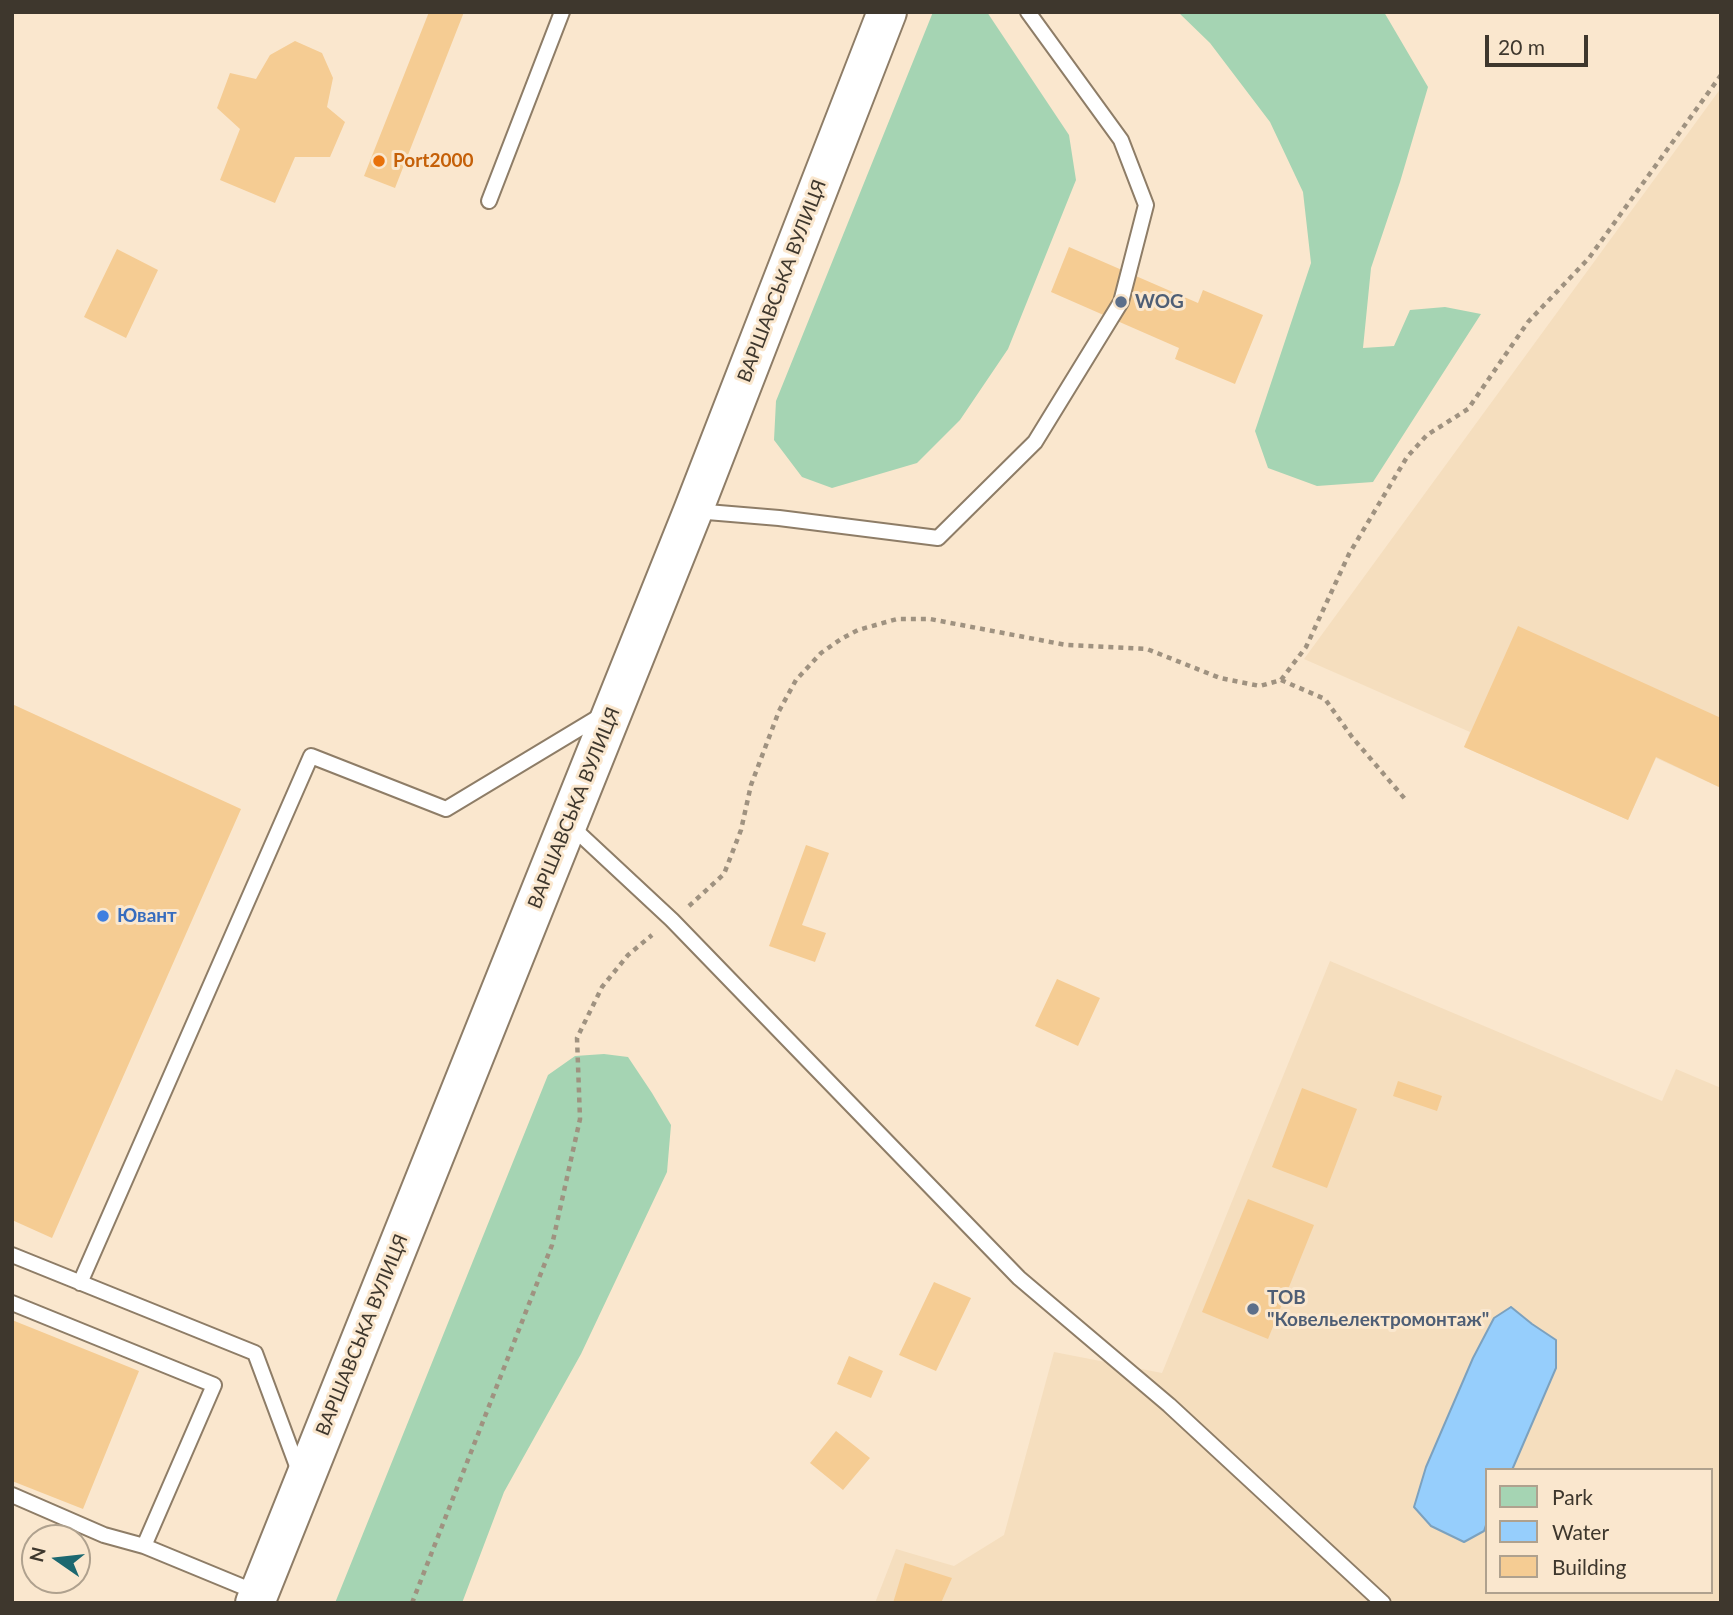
<!DOCTYPE html>
<meta charset="utf-8">
<style>
body{margin:0}
#map{position:relative;width:1733px;height:1615px;overflow:hidden;background:#fae7ce;font-family:Lato,sans-serif}
canvas{display:block}
.frame{position:absolute;inset:0;border:14px solid #3e372d;pointer-events:none}
.legend{position:absolute;left:1485px;top:1468px;width:228px;height:126px;box-sizing:border-box;background:#fae7ce;border:2px solid #afa18e;margin:0;padding:9px 12px;list-style:none;font-size:21px;color:#3e372d}
.legend li{display:flex;align-items:center;gap:14px;height:35px}
.legend b{width:35px;border:2px solid #afa18e}
.north{position:absolute;left:21px;top:1524px;width:70px;height:70px;box-sizing:border-box;background:#fae7ce;border:2px solid #afa18e;border-radius:50%;rotate:284deg;font-size:19px;font-weight:700;line-height:28px;text-align:center;color:#3e372d}
.north::after{content:'';display:block;margin:auto;width:24px;height:32px;background:#1c6870;clip-path:polygon(50% 0,100% 100%,50% 72%,0 100%)}
.scale{position:absolute;left:1485px;top:35px;width:103px;height:32px;box-sizing:border-box;border:4px solid #3e372d;border-top:0;padding-left:9px;font-size:21px;line-height:24px;white-space:nowrap;color:#3e372d;-webkit-text-stroke:5px #fae7ce;paint-order:stroke}
</style>
<div id="map">
<canvas width="1733" height="1615"></canvas>
<div class="frame"></div>
<ul class="legend">
<li><b style="height:19px;background:#a5d4b3"></b>Park</li>
<li><b style="height:19px;background:#96cefc"></b>Water</li>
<li><b style="height:19px;background:#f5cc93"></b>Building</li>
</ul>
<div class="north">N</div>
<div class="scale">20 m</div>
</div>
<script>
const ctx = document.querySelector('canvas').getContext('2d');
ctx.lineJoin = 'round';
function fill(path, color) {
  ctx.fillStyle = color;
  ctx.fill(path, 'evenodd');
}
function poly(rows) {
  const path = new Path2D();
  for (const r of rows) {
    path.moveTo(r[0], r[1]);
    for (let i = 2; i < r.length; i += 2) path.lineTo(r[i], r[i + 1]);
  }
  return path;
}
function trace(path, color, width, dash) {
  ctx.strokeStyle = color;
  ctx.lineWidth = width;
  ctx.lineCap = dash ? 'butt' : 'round';
  ctx.setLineDash(dash || []);
  ctx.stroke(path);
}
function drawText(font, color, halo, rows, align = 'center') {
  ctx.font = font + ' Lato,sans-serif';
  ctx.lineWidth = 6;
  ctx.setLineDash([]);
  ctx.textBaseline = 'middle';
  ctx.strokeStyle = halo;
  ctx.fillStyle = color;
  for (const [text, x, y, turn = 0] of rows) {
    ctx.save();
    ctx.translate(x, y);
    ctx.rotate((+turn || 0) * Math.PI / 180);
    ctx.textAlign = isNaN(turn) ? turn : align;
    if (halo) ctx.strokeText(text, 0, 0);
    ctx.fillText(text, 0, 0);
    ctx.restore();
  }
}
const built = poly([
 [1721,88,1721,788,1656,758,1628,820,1464,747,1470,732,1304,659],
 [1330,961,1662,1101,1676,1069,1721,1088,1721,1603,875,1603,896,1549,954,1566,1004,1535,1054,1352,1162,1373],
 [1486,1470,1710,1470,1710,1592,1486,1592]
]);
const green = poly([
 [933,12,987,12,1069,135,1076,180,1008,349,960,420,917,463,832,488,802,477,774,440,776,401],
 [1178,12,1384,12,1428,87,1400,182,1371,268,1363,348,1394,346,1410,310,1445,307,1481,314,1373,482,1317,486,1268,468,1255,431,1311,263,1303,192,1270,122,1210,43],
 [604,1054,628,1057,652,1093,671,1125,667,1172,581,1354,504,1492,462,1603,335,1603,548,1075,575,1056]
]);
const water = poly([
 [1511,1307,1532,1324,1556,1340,1556,1368,1512,1470,1486,1470,1486,1525,1484,1531,1464,1542,1431,1526,1414,1507,1426,1467,1473,1358,1494,1318,1511,1307]
]);
const building = poly([
 [429,12,464,12,395,188,364,176],
 [295,41,322,53,333,78,327,107,345,122,330,157,295,157,275,203,220,180,240,129,217,108,230,73,256,79,270,55],
 [1069,247,1198,303,1203,290,1263,315,1235,384,1175,359,1179,348,1051,292],
 [117,249,158,270,126,338,84,317],
 [1518,626,1721,718,1721,788,1656,757,1628,820,1464,747],
 [12,704,241,809,52,1238,12,1220],
 [806,845,829,853,802,925,826,933,815,962,769,946],
 [1057,979,1100,998,1078,1046,1035,1026],
 [1398,1081,1442,1096,1437,1111,1393,1096],
 [1302,1088,1357,1109,1327,1188,1272,1167],
 [1248,1199,1314,1225,1268,1339,1202,1312],
 [934,1282,971,1298,936,1371,899,1355],
 [12,1320,139,1371,83,1509,12,1481],
 [849,1356,883,1371,871,1398,837,1384],
 [836,1431,870,1458,843,1490,810,1463],
 [905,1563,952,1578,941,1603,893,1603]
]);
const path = poly([
 [1281,680,1325,699,1352,737,1405,799],
 [689,906,724,874,741,830,751,785,779,711,796,680,821,653,841,639,858,630,897,619,930,619,1066,645,1147,649,1220,678,1260,686,1281,680,1306,647,1349,554,1407,457,1427,435,1468,409,1528,322,1589,258,1721,75],
 [412,1603,552,1245,580,1119,577,1038,602,987,628,955,652,935]
]);
const service = poly([
 [489,201,562,12],
 [695,511,779,518,938,538,1035,442,1121,302,1146,205,1121,140,1028,12],
 [570,825,672,920,1019,1278,1169,1405,1383,1603],
 [12,1255,255,1353,300,1474],
 [80,1283,311,756,446,809,602,715],
 [12,1303,214,1385,144,1546],
 [12,1495,104,1535,144,1546,258,1593]
]);
const trunk = poly([
 [255,1603,693,511,887,12]
]);
const markers = [
 [379,161,7,"#e8710a"],
 [1121,302,7,"#5c6f8a"],
 [103,916,7,"#3f7fe0"],
 [1253,1309,7,"#5c6f8a"]
];
const foodNames = [
 ["Port2000",393,161]
];
const streetNames = [
 ["ВАРШАВСЬКА ВУЛИЦЯ",782,281,-69],
 ["ВАРШАВСЬКА ВУЛИЦЯ",574,808,-68],
 ["ВАРШАВСЬКА ВУЛИЦЯ",362,1335,-68]
];
const serviceNames = [
 ["WOG",1135,302],
 ["ТОВ",1267,1298],
 ["\"Ковельелектромонтаж\"",1267,1320]
];
const shopNames = [
 ["Ювант",117,916]
];
fill(built, '#f5debe');
fill(green, '#a5d4b3');
fill(water, '#96cefc');
trace(water, '#7ca1be', 2);
fill(building, '#f5cc93');
trace(service, '#8e7d67', 18);
trace(trunk, '#8e7d67', 42);
trace(path, '#9f9280', 4.5, [5, 5]);
trace(service, '#fff', 14);
trace(trunk, '#fff', 38);
for (const [x, y, r, color] of markers) {
  const dot = new Path2D();
  dot.arc(x, y, r, 0, 2 * Math.PI);
  ctx.fillStyle = color;
  ctx.fill(dot);
  trace(dot, '#fae7ce', 2.5);
}
drawText('bold 19px', '#c56008', '#fae7ce', foodNames, 'left');
drawText('19px', '#3e372d', '#fae7ce', streetNames);
drawText('bold 19px', '#4e5e75', '#fae7ce', serviceNames, 'left');
drawText('bold 19px', '#366cbe', '#fae7ce', shopNames, 'left');
</script>
